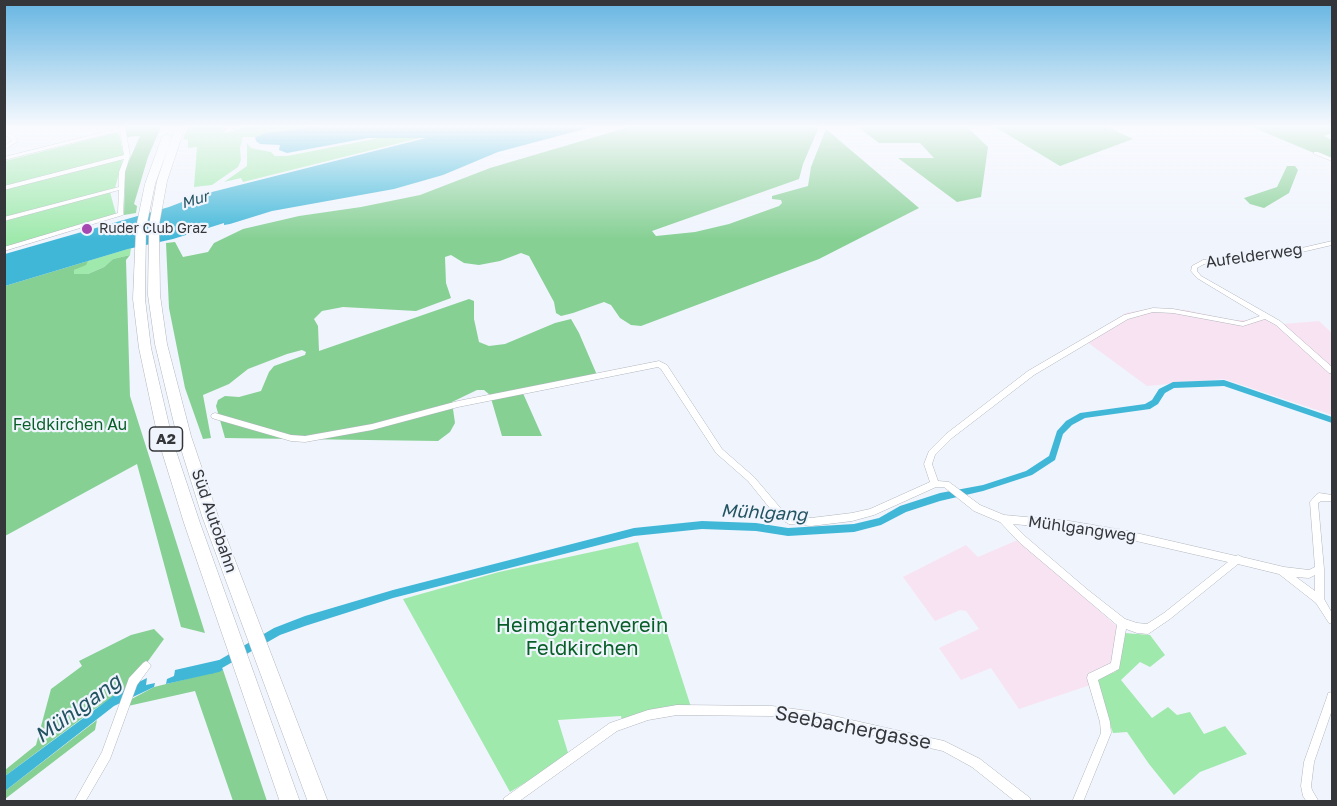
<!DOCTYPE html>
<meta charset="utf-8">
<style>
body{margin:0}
#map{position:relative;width:1337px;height:806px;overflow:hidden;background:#f0f4fd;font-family:"Golos Text",sans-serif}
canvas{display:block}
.frame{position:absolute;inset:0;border:6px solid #343639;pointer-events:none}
</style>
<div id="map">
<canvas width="1337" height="806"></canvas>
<div class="frame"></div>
</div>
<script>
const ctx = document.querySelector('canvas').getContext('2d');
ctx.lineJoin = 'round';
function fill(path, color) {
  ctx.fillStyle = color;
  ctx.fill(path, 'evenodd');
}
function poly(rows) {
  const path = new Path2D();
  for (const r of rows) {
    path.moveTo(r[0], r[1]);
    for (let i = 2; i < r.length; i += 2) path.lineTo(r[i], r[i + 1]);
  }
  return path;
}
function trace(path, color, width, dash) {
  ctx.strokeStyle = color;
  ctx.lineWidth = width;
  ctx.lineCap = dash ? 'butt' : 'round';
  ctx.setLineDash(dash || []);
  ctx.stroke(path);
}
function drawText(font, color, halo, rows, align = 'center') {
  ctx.font = font + ' "Golos Text",sans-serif';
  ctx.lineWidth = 4.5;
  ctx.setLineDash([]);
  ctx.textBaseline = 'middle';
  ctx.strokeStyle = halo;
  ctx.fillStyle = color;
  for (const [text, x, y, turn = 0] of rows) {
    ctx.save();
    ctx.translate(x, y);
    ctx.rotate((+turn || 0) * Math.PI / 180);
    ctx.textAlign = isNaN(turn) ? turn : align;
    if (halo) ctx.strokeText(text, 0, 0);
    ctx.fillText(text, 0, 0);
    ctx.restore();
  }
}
const industrial = poly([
 [1153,308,1186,310,1231,320,1250,320,1265,313,1283,324,1319,321,1332,333,1332,415,1224,379,1147,386,1083,339,1126,313],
 [1020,539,1124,633,1119,666,1115,672,1098,678,1096,683,1019,709,991,668,961,680,939,648,979,629,966,611,960,610,935,621,903,577,966,545,978,557]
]);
const green = poly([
 [188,127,225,127,227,129,223,133,235,131,230,127,238,129,245,127,314,127,266,133,255,137,243,137,240,148,241,160,238,167,212,185,194,187,197,147,188,148,188,140,183,139],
 [115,133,119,133,124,156,5,187,5,161],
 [379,138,420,138,243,182,241,178,224,182,247,166,247,143,251,148,271,152,275,156,287,156],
 [123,159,115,188,5,218,5,189],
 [110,192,116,214,5,247,5,221],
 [131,248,130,255,113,259,104,267,88,274,74,274,74,270,88,261],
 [638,542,691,707,622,721,621,716,558,720,569,756,510,792,403,599,499,572],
 [1124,633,1150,635,1165,655,1150,667,1140,662,1121,680,1152,718,1168,707,1177,715,1190,712,1204,734,1225,726,1247,754,1200,772,1174,795,1149,764,1127,732,1113,733,1096,683,1098,678,1115,672,1119,666]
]);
const forest = poly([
 [125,127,161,127,148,157,134,204,137,206,136,213,124,215,125,170,140,136,127,137],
 [629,127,819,127,803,164,799,179,652,231,656,236,695,232,729,224,779,206,782,203,781,200,772,199,772,196,808,186,811,167,826,129,919,208,819,259,641,326,631,325,620,318,611,305,604,302,573,313,561,316,556,313,554,302,529,256,521,253,500,261,479,265,464,263,451,255,445,257,446,283,451,298,416,311,343,307,322,311,314,319,318,326,319,351,469,299,474,301,474,319,479,342,489,346,505,344,555,323,571,319,579,333,597,375,522,391,542,436,502,436,490,395,484,390,477,390,452,402,455,423,450,432,438,441,225,438,216,406,218,400,225,396,239,397,261,391,269,372,274,366,305,355,306,352,302,350,287,354,248,369,229,384,203,395,211,438,203,439,185,388,169,308,166,243,175,242,183,257,208,252,214,243,243,229,299,216,361,207,420,195,490,168],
 [858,127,967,127,988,147,981,197,957,202,898,158,934,158,920,143,879,143],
 [995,127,1108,127,1133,139,1060,166],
 [1252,127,1332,127,1332,133,1324,136,1332,140,1332,157,1326,158],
 [1287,166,1295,166,1298,170,1289,193,1264,208,1250,204,1244,198,1277,187],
 [130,255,126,260,130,396,205,633,181,627,137,464,5,536,5,286,88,261,86,265,74,270,74,274,88,274,104,267,113,259],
 [154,629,164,639,130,686,92,711,5,776,5,770,36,745,51,689,82,666,79,661,131,635],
 [223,670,267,801,233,801,195,691,128,706,128,701,154,687],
 [97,720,95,730,5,799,5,791]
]);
const water = poly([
 [314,127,592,127,498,152,443,175,394,189,272,211,230,224,224,225,224,223,173,239,128,249,5,286,5,254,169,207,200,195,426,138,368,138,287,153,279,150,280,145,260,144,256,141,255,137,266,133],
 [219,660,223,670,219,672,166,684,167,679,174,676,175,670],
 [147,678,146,685,155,683,154,687,114,706,5,791,5,776,120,691]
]);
const canal = poly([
 [1224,380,1332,417,1332,423,1224,386,1174,388,1165,393,1158,404,1150,409,1085,418,1072,425,1063,434,1055,460,1032,475,983,491,940,501,906,512,881,525,854,532,788,536,756,531,702,529,634,536,393,598,305,626,280,635,215,672,212,674,209,672,207,669,209,666,274,628,305,616,393,590,634,528,702,521,756,523,788,528,854,524,879,518,900,506,940,493,983,485,1026,471,1049,456,1057,431,1066,421,1080,413,1145,404,1152,400,1159,389,1173,382,1224,380]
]);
const minor = poly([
 [120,127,125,127,130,156,125,172,123,215,4,251,4,247,118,213,119,190,4,221,4,217,119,187,119,172,124,159,4,190,4,186,124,155,120,131,4,160,4,157,120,128,120,127],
 [4,134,13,134,18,141,4,150,4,146,12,141,9,137,4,136,4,134],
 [1314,152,1318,152,1332,158,1332,161,1314,154,1314,152],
 [1332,241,1332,245,1276,258,1204,264,1197,268,1197,271,1201,276,1280,321,1332,367,1332,373,1329,373,1276,325,1265,319,1243,326,1173,313,1153,312,1128,319,1034,375,952,438,935,455,932,464,938,481,949,482,980,505,1004,515,1069,521,1123,530,1236,556,1238,555,1242,557,1284,567,1309,570,1315,567,1310,502,1316,495,1319,493,1332,495,1332,501,1321,501,1318,503,1324,569,1324,599,1332,613,1332,624,1329,623,1316,603,1279,574,1238,564,1170,619,1151,632,1148,634,1137,633,1126,629,1119,669,1098,680,1110,722,1111,733,1083,802,1072,802,1101,733,1100,722,1087,678,1088,674,1111,663,1117,625,1020,543,1000,522,974,511,944,487,936,487,874,515,852,521,811,526,789,524,777,517,748,481,716,453,661,369,658,367,458,407,372,430,305,442,291,441,215,419,212,418,211,416,212,414,215,413,291,435,305,436,372,424,458,401,659,361,667,365,722,449,754,477,783,511,793,517,811,518,852,513,870,509,930,482,924,464,929,451,946,434,1028,371,1124,315,1153,308,1173,309,1243,322,1260,316,1197,278,1191,271,1192,266,1203,260,1276,254,1332,241],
 [1013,524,1069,529,1123,538,1228,562,1164,613,1147,624,1137,623,1125,619,1088,590,1026,537,1013,524],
 [1315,575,1315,591,1296,577,1309,578,1315,575],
 [146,661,149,663,151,666,137,685,110,759,85,802,74,802,102,752,129,678,143,663,146,661],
 [1332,692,1332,710,1314,762,1311,786,1312,790,1319,802,1307,802,1303,796,1301,786,1304,762,1327,697,1328,693,1332,692],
 [677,705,772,706,816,712,944,741,980,759,1030,798,1031,802,1016,802,972,767,943,751,816,722,772,716,677,715,648,720,617,731,518,802,503,802,504,798,610,723,648,710,677,705]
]);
const motorway = poly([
 [175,127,185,127,167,181,159,225,160,295,167,344,191,436,218,516,328,802,308,802,202,516,177,436,155,344,148,295,149,225,157,181,175,127],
 [167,134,172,137,155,184,146,228,145,299,151,348,173,442,200,523,300,802,280,802,184,523,159,442,139,348,133,299,136,228,145,184,162,137,167,134]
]);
const markers = [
 [87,229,6,"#a648b1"]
];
const farPoinames = [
 ["Ruder Club Graz",99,229]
];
const farWaternames = [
 ["Mur",195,200,-16]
];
const shields = [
 [166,439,33]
];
const shieldNames = [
 ["A2",166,439]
];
const streetNames = [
 ["Aufelderweg",1254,256,-8],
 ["Süd Autobahn",214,521,71],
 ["Mühlgangweg",1082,529,8]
];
const parkNames = [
 ["Feldkirchen Au",70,425]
];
const waterNames = [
 ["Mühlgang",764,513,3]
];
const nearParknames = [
 ["Heimgartenverein",582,626],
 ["Feldkirchen",582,649]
];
const nearStreetnames = [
 ["Seebachergasse",853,728,11]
];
const nearWaternames = [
 ["Mühlgang",78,709,-36]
];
fill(industrial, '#f8e3f2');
fill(green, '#9fe9ac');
fill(forest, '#86d094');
fill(water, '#41b7d8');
fill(canal, '#41b7d8');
trace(minor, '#b2b6be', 1);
trace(motorway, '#b2b6be', 1);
fill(minor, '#fff');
fill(motorway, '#fff');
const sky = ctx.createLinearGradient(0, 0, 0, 239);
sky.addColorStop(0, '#65b5e2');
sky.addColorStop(0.53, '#f8fafe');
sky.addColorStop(1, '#f8fafe00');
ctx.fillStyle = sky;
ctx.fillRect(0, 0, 1337, 239);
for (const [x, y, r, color] of markers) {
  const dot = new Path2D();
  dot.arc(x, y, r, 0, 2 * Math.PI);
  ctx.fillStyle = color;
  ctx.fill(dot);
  trace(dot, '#f0f4fd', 2);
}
drawText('14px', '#343639', '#f0f4fd', farPoinames, 'left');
drawText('italic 15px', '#225361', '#f0f4fd', farWaternames);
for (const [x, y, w] of shields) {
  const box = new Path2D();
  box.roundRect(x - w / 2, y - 12, w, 24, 4.5);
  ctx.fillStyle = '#f0f4fd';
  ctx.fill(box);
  trace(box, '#343639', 1.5);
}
drawText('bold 15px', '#343639', null, shieldNames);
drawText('16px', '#343639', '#f0f4fd', streetNames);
drawText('16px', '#085e27', '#f0f4fd', parkNames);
drawText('italic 18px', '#225361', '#f0f4fd', waterNames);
drawText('20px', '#085e27', '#f0f4fd', nearParknames);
drawText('20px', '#343639', '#f0f4fd', nearStreetnames);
drawText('italic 21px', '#225361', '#f0f4fd', nearWaternames);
</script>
